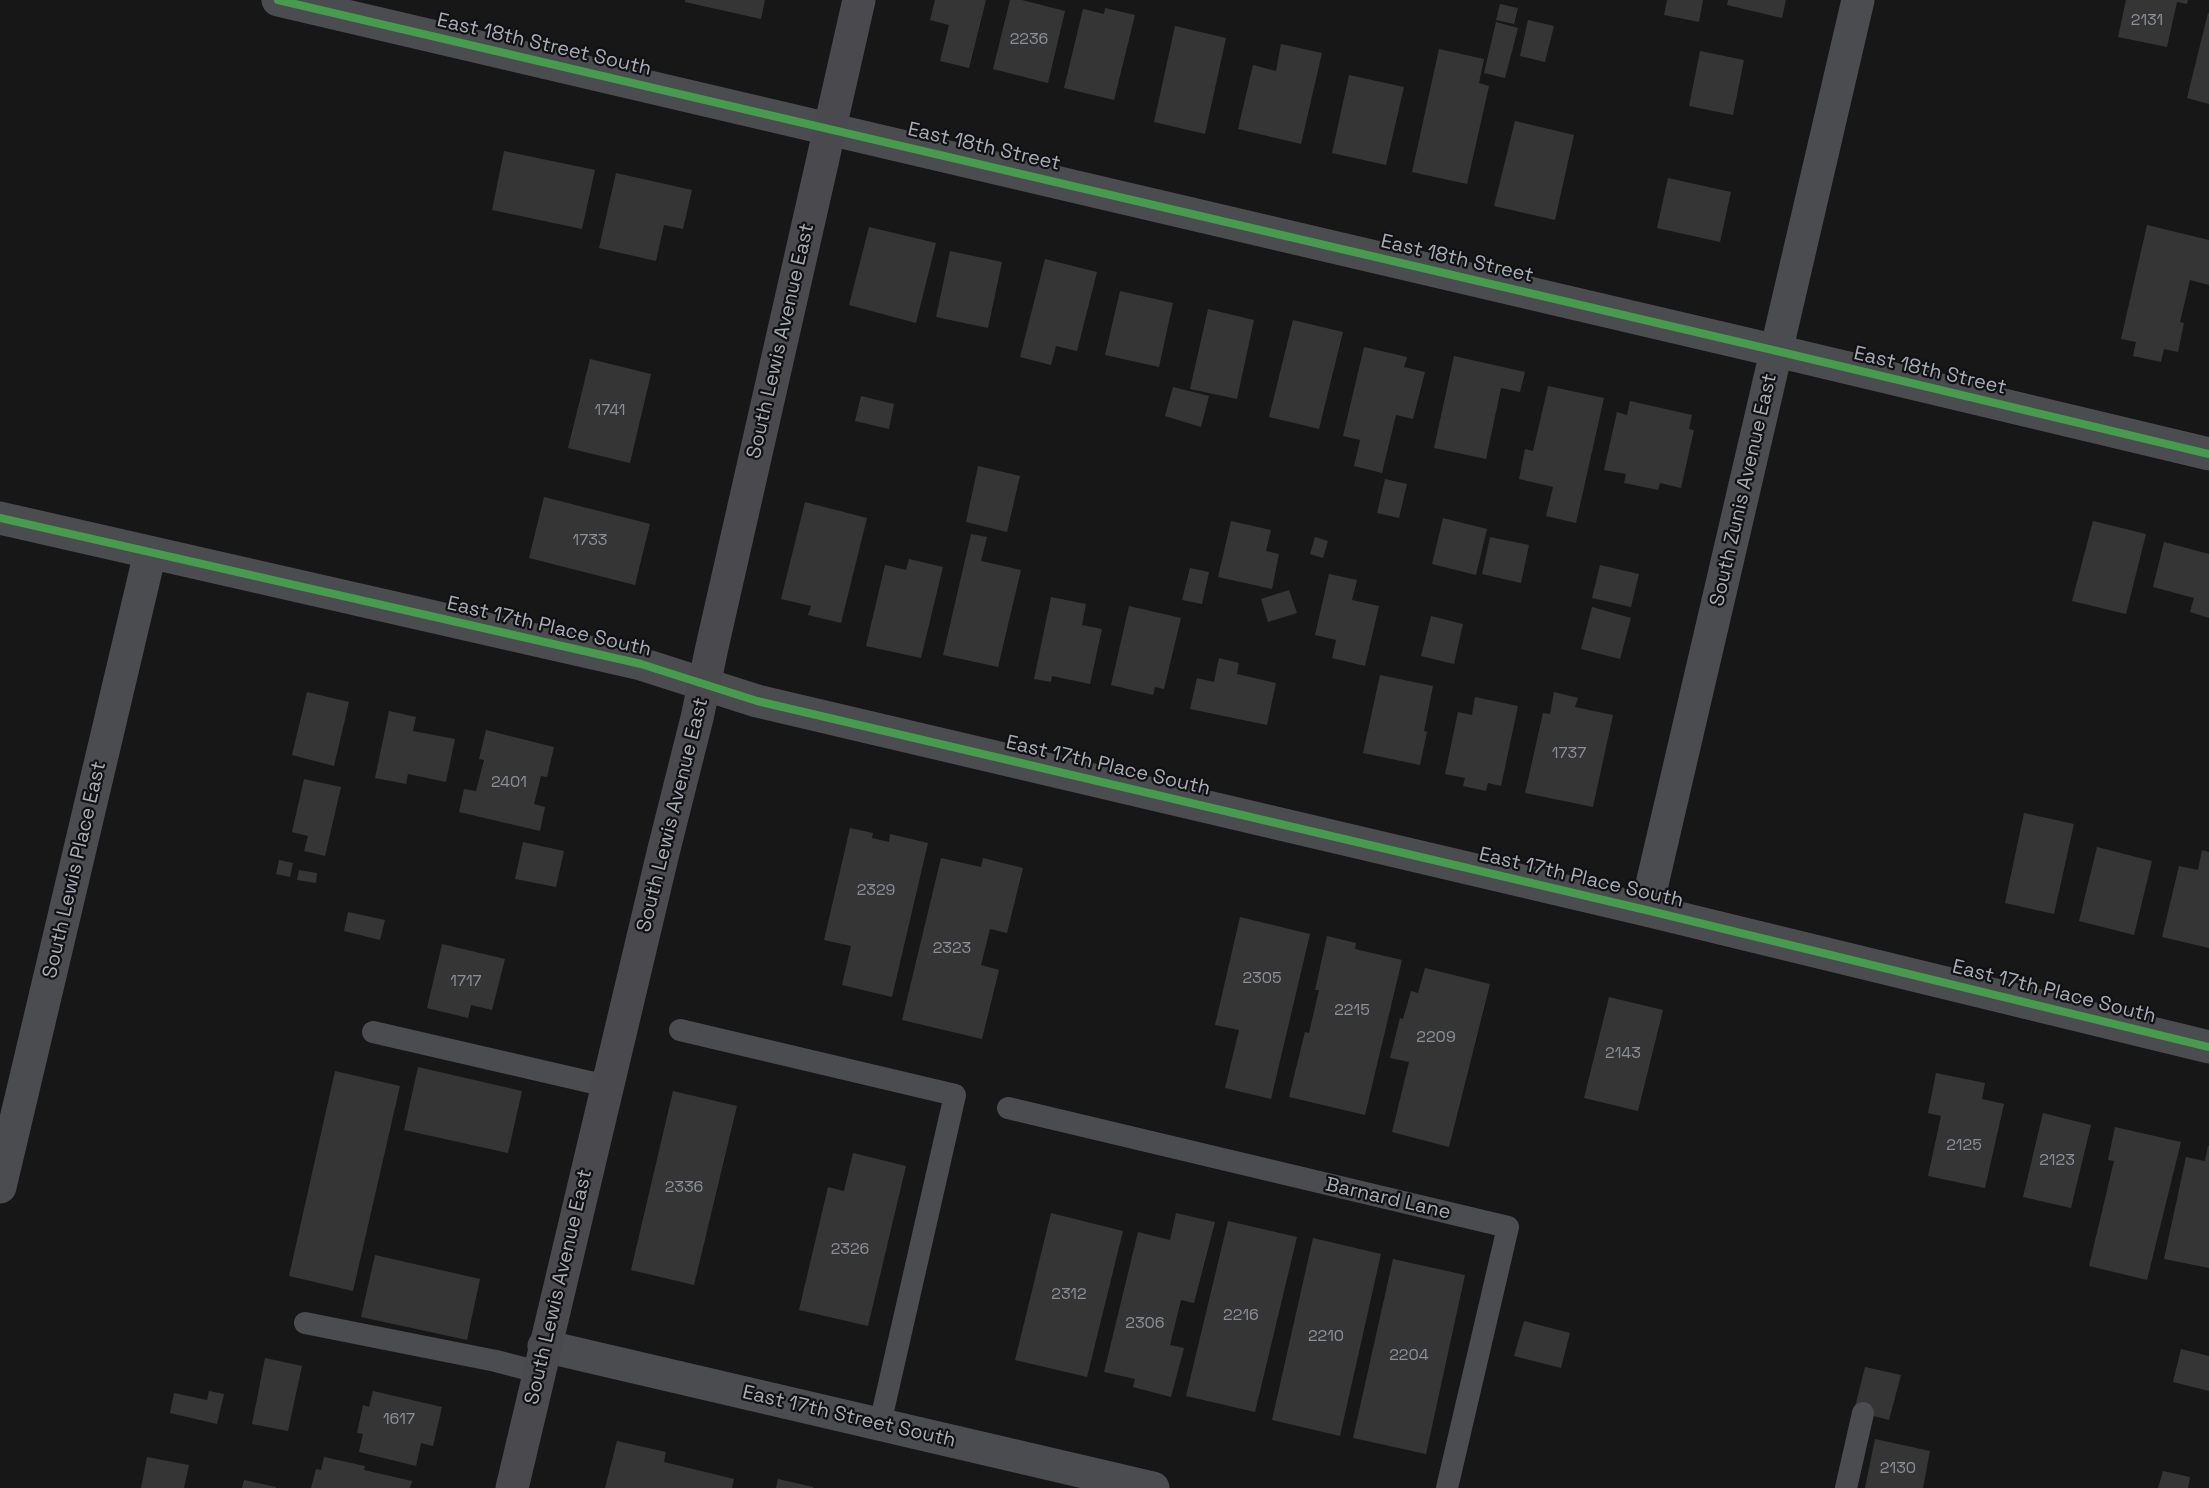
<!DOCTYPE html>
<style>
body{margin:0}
canvas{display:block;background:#171717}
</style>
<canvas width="2209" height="1488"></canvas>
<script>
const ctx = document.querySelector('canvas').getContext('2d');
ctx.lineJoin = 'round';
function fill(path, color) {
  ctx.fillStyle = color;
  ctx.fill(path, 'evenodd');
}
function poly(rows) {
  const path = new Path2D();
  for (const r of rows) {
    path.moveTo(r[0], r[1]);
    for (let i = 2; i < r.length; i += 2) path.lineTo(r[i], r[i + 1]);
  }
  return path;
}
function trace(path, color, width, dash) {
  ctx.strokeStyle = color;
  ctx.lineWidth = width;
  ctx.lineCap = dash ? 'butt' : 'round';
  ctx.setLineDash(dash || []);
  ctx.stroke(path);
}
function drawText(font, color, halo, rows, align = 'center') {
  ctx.font = font + ' "Space Grotesk",sans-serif';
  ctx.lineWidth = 4.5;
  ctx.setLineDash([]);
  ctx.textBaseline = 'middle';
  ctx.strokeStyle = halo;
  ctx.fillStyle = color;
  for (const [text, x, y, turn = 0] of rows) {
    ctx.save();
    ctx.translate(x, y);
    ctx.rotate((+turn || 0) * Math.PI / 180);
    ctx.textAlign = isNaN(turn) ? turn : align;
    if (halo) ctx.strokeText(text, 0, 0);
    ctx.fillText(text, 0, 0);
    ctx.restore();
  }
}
const building = poly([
 [685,0,765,0,761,19,685,2],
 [935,0,986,0,969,68,940,61,949,25,930,20],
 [1010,0,1022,0,1065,11,1048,83,993,69],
 [1667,0,1703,0,1699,22,1664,15],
 [1728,0,1786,0,1782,18,1727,5],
 [2126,0,2188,0,2187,4,2177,2,2167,47,2118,37],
 [1500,4,1518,8,1514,24,1496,20],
 [1105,8,1135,15,1114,100,1064,88,1083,9,1104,14],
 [2208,13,2209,13,2209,104,2187,98],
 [1528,20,1554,26,1545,62,1520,56],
 [1496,22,1518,28,1505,78,1484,73],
 [1175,26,1226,38,1205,134,1154,122],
 [1281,44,1322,53,1301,144,1238,129,1253,65,1276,71],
 [1439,49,1484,59,1479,83,1489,86,1467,184,1412,172],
 [1700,51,1744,60,1733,115,1689,106],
 [1349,75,1404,87,1386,165,1332,153],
 [1515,121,1574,135,1555,220,1494,206],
 [504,151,595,170,582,229,492,210],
 [616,173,692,190,683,229,664,225,656,261,599,248],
 [1668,178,1731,192,1720,242,1657,228],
 [2147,225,2209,240,2209,285,2190,280,2180,322,2184,323,2178,352,2164,349,2161,362,2133,356,2136,342,2121,339],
 [869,227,936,243,916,323,849,305],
 [950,251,1002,262,988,328,936,317],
 [1045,259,1097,272,1077,351,1056,346,1051,365,1020,357],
 [1120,291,1173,303,1159,367,1105,355],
 [1208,309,1254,320,1237,399,1190,389],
 [1293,320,1343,332,1319,429,1269,417],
 [1364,347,1407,357,1404,367,1425,372,1413,419,1396,415,1382,473,1354,466,1360,440,1343,436],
 [1454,356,1525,372,1520,392,1501,388,1486,459,1434,448],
 [590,359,651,374,630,463,568,448],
 [1548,386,1604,398,1576,523,1546,516,1553,487,1519,479,1525,449,1533,451],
 [1173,387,1209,396,1201,427,1165,416],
 [861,396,894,404,889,429,855,421],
 [1630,401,1692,415,1689,429,1694,430,1681,488,1660,483,1658,490,1624,483,1626,474,1604,470,1617,412,1627,415],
 [978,466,1020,476,1007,532,966,522],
 [1385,479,1407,484,1399,518,1377,513],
 [544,497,650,524,635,585,529,558],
 [805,502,867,518,841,623,808,615,811,606,781,599],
 [1443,518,1487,529,1476,575,1432,564],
 [1231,521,1271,530,1266,551,1279,554,1272,589,1218,577],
 [2093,521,2146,534,2126,614,2072,601],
 [971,534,987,537,981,561,1021,570,998,667,943,655],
 [1315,537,1328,541,1323,558,1310,554],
 [1490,537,1529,545,1521,583,1482,574],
 [2164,542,2209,554,2209,618,2190,612,2194,598,2153,587],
 [909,559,943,567,921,658,866,646,885,565,906,570],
 [1600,565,1639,574,1631,607,1592,598],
 [1190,568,1209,572,1202,604,1182,600],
 [1329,574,1357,580,1352,600,1379,606,1365,666,1332,658,1336,640,1315,635],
 [1289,590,1297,613,1268,622,1261,599],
 [1051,597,1086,604,1082,625,1102,629,1090,684,1052,676,1051,682,1034,679],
 [1129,606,1181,618,1164,689,1155,687,1153,695,1111,685],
 [1592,607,1631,618,1620,659,1581,649],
 [1431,616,1463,624,1454,664,1421,656],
 [1219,658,1239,663,1237,674,1276,683,1267,725,1190,709,1197,678,1214,682],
 [1380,675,1433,686,1424,731,1427,732,1420,765,1363,753],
 [307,692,349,702,334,766,292,755],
 [1554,692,1578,698,1575,707,1613,715,1593,807,1525,793,1543,713,1550,714],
 [1475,697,1518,706,1501,786,1488,783,1486,791,1463,786,1465,778,1445,774,1458,712,1472,715],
 [389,711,416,717,413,731,455,739,446,782,408,774,406,784,375,778],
 [486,730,554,747,547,777,541,776,534,804,545,807,540,831,459,812,464,789,476,791,484,760,479,759],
 [304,779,341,787,325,856,304,851,308,836,292,832],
 [2024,813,2074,824,2054,914,2005,903],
 [850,828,873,833,872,838,889,842,890,834,928,843,892,997,842,985,851,946,824,940],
 [523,842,564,851,556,887,515,879],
 [2097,847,2152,861,2134,935,2079,921],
 [2202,850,2209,852,2209,948,2162,937,2179,866,2198,870],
 [941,858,981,867,983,858,1023,868,1007,933,990,929,981,965,999,970,982,1039,902,1020],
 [279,860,293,863,290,877,276,874],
 [299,870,317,873,316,883,297,880],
 [348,912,385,920,380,940,344,931],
 [1240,917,1310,934,1271,1099,1225,1088,1239,1030,1215,1025],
 [1327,936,1356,943,1355,949,1402,960,1365,1115,1289,1097,1305,1032,1309,1033,1319,990,1315,990],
 [442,944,505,959,492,1010,471,1005,468,1018,427,1008],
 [1425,968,1490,984,1449,1147,1392,1132,1409,1062,1390,1058,1400,1018,1403,1019,1411,991,1418,993],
 [1609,997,1663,1010,1638,1111,1584,1098],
 [418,1067,522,1091,508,1153,404,1130],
 [335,1071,400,1086,353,1291,289,1276],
 [1936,1073,1985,1083,1982,1099,2004,1104,1985,1188,1928,1176,1941,1116,1928,1113],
 [673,1091,737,1106,694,1285,631,1270],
 [2043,1113,2091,1125,2071,1208,2023,1197],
 [2115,1127,2181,1142,2147,1280,2089,1266,2114,1161,2108,1160],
 [2208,1146,2209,1146,2209,1268,2164,1259,2186,1157,2205,1161],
 [853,1153,906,1166,868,1326,799,1310,828,1187,844,1191],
 [1051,1213,1123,1231,1087,1377,1015,1360],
 [1176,1213,1215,1222,1194,1303,1181,1300,1170,1345,1184,1348,1171,1397,1133,1387,1135,1379,1104,1372,1138,1232,1170,1240],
 [1228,1221,1297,1237,1255,1412,1186,1396],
 [1313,1238,1381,1254,1340,1436,1272,1420],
 [375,1255,480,1279,467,1340,361,1317],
 [1393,1259,1465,1275,1426,1454,1353,1438],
 [1524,1321,1570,1333,1561,1368,1514,1356],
 [2181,1349,2209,1356,2209,1391,2173,1382],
 [265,1358,302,1366,288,1431,252,1424],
 [1865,1367,1901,1375,1889,1420,1854,1411],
 [209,1391,224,1394,217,1424,170,1413,174,1393,207,1400],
 [373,1391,442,1407,433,1446,421,1443,416,1466,359,1452,363,1434,357,1433,363,1405,369,1407],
 [1875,1439,1930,1451,1923,1488,1865,1488],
 [617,1441,666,1452,664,1462,734,1479,732,1488,605,1488],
 [147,1457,189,1465,184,1488,141,1488],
 [324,1457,365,1466,364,1470,412,1481,410,1488,311,1488,316,1469,321,1470],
 [2163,1471,2190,1477,2188,1488,2158,1488],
 [778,1479,813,1487,813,1488,776,1488],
 [244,1480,276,1487,276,1488,242,1488]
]);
const lane = poly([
 [680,1030,955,1095,880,1424],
 [373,1032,607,1086],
 [1008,1108,1508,1227,1447,1488],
 [305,1323,496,1361,538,1372],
 [1846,1488,1863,1413]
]);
const street = poly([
 [278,0,1777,351,2209,454],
 [0,518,641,664,757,701,1646,910,2209,1047],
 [1646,910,1858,0],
 [0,1187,150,553],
 [544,1346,1153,1488]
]);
const secondary = poly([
 [512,1488,663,853,697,718,712,647,859,0]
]);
const cycleway = poly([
 [278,0,1777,351,2209,454],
 [0,518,641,664,757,701,1646,910,2209,1047]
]);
const numberNames = [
 ["2131",2147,21],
 ["2236",1029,40],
 ["1741",610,411],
 ["1733",590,541],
 ["1737",1569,754],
 ["2401",509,783],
 ["2329",876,891],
 ["2323",952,949],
 ["2305",1262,979],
 ["1717",466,982],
 ["2215",1352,1011],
 ["2209",1436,1038],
 ["2143",1623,1054],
 ["2125",1964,1146],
 ["2123",2057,1161],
 ["2336",684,1188],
 ["2326",850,1250],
 ["2312",1069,1295],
 ["2216",1241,1316],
 ["2306",1145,1324],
 ["2210",1326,1337],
 ["2204",1409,1356],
 ["1617",399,1420],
 ["2130",1898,1469]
];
const streetNames = [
 ["East 18th Street South",544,45,13],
 ["East 18th Street",984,147,13],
 ["East 18th Street",1457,259,13],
 ["South Lewis Avenue East",781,341,-77],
 ["East 18th Street",1930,371,13],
 ["South Zunis Avenue East",1744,490,-77],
 ["East 17th Place South",549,627,13],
 ["East 17th Place South",1108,766,13],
 ["South Lewis Avenue East",673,815,-76],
 ["South Lewis Place East",75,870,-77],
 ["East 17th Place South",1581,878,13],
 ["East 17th Place South",2054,992,14],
 ["Barnard Lane",1388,1199,13],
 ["South Lewis Avenue East",559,1287,-77],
 ["East 17th Street South",849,1417,13]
];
fill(building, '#353536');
trace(lane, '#4b4c50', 22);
trace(street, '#4b4c50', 33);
trace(secondary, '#4a4a4e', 33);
trace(cycleway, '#469c4c', 8);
drawText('16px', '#8b8f98', null, numberNames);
drawText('20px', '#a8adb8', '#111113', streetNames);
</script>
